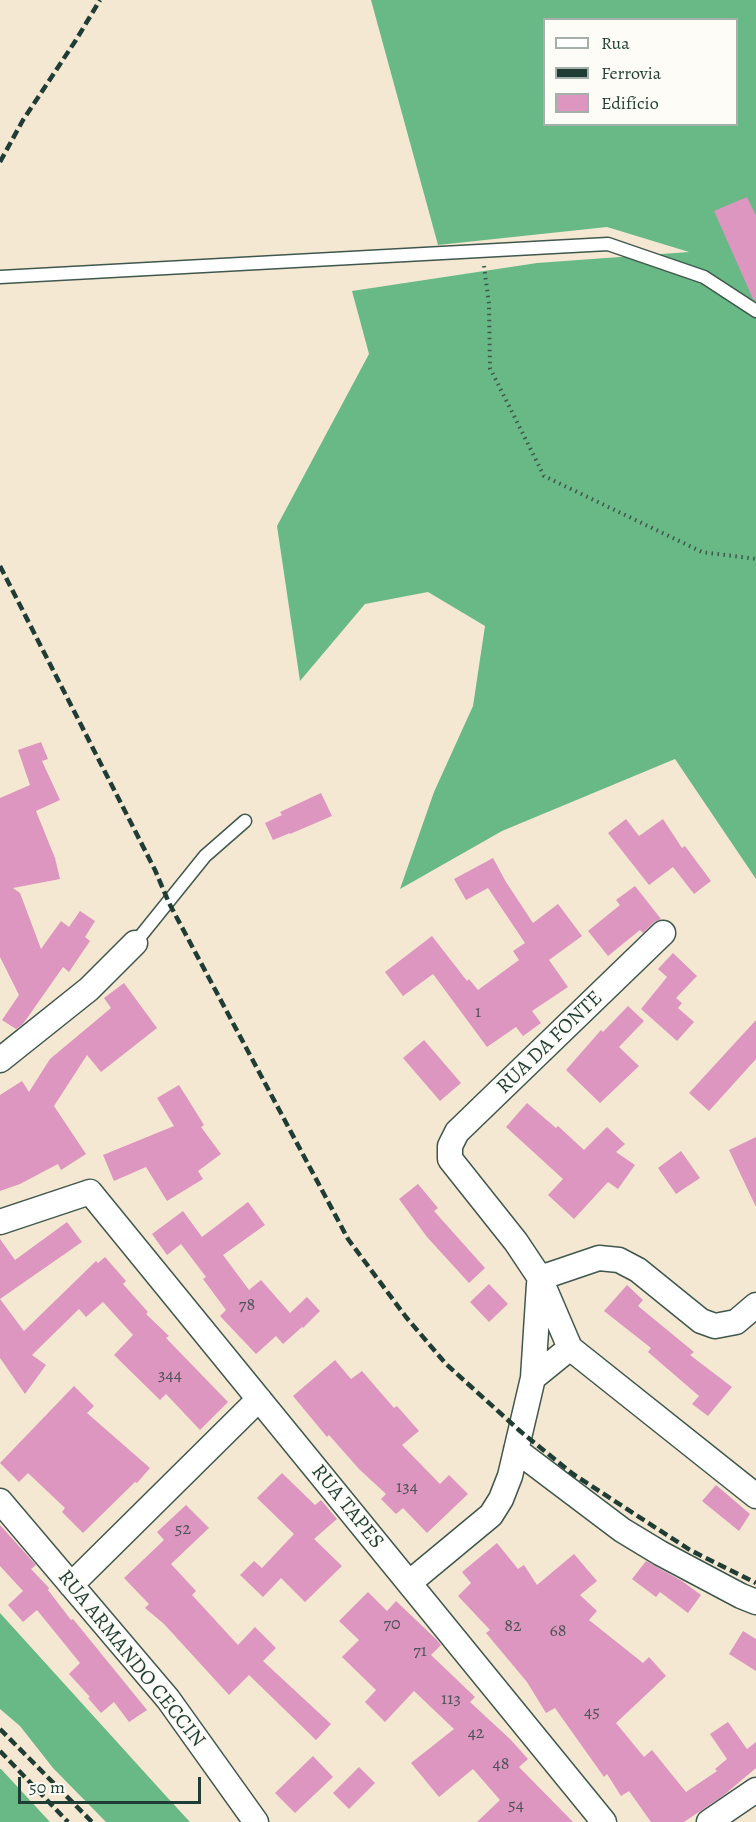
<!DOCTYPE html>
<meta charset="utf-8">
<style>
body{margin:0}
#map{position:relative;width:756px;height:1822px;overflow:hidden;background:#f5e8d2;font-family:Alegreya,serif}
canvas{display:block}
.legend{position:absolute;left:543px;top:18px;width:195px;height:108px;box-sizing:border-box;background:#fdfcf7;border:2px solid #a4b0a9;margin:0;padding:8px 10px;list-style:none;font-size:18px;color:#1f3d34}
.legend li{display:flex;align-items:center;gap:12px;height:30px}
.legend b{width:30px;border:2px solid #a4b0a9}
.scale{position:absolute;left:18px;top:1777px;width:183px;height:27px;box-sizing:border-box;border:3px solid #1f3d34;border-top:0;padding-left:8px;font-size:18px;line-height:21px;white-space:nowrap;color:#1f3d34;-webkit-text-stroke:4px #fdfcf7;paint-order:stroke}
</style>
<div id="map">
<canvas width="756" height="1822"></canvas>
<ul class="legend">
<li><b style="height:8px;background:#fff"></b>Rua</li>
<li><b style="height:8px;background:#1f3d34"></b>Ferrovia</li>
<li><b style="height:16px;background:#dc96bf"></b>Edifício</li>
</ul>
<div class="scale">50 m</div>
</div>
<script>
const ctx = document.querySelector('canvas').getContext('2d');
ctx.lineJoin = 'round';
function fill(path, color) {
  ctx.fillStyle = color;
  ctx.fill(path, 'evenodd');
}
function poly(rows) {
  const path = new Path2D();
  for (const r of rows) {
    path.moveTo(r[0], r[1]);
    for (let i = 2; i < r.length; i += 2) path.lineTo(r[i], r[i + 1]);
  }
  return path;
}
function trace(path, color, width, dash) {
  ctx.strokeStyle = color;
  ctx.lineWidth = width;
  ctx.lineCap = dash ? 'butt' : 'round';
  ctx.setLineDash(dash || []);
  ctx.stroke(path);
}
function drawText(font, color, halo, rows, align = 'center') {
  ctx.font = font + ' Alegreya,serif';
  ctx.lineWidth = 5;
  ctx.setLineDash([]);
  ctx.textBaseline = 'middle';
  ctx.strokeStyle = halo;
  ctx.fillStyle = color;
  for (const [text, x, y, turn = 0] of rows) {
    ctx.save();
    ctx.translate(x, y);
    ctx.rotate((+turn || 0) * Math.PI / 180);
    ctx.textAlign = isNaN(turn) ? turn : align;
    if (halo) ctx.strokeText(text, 0, 0);
    ctx.fillText(text, 0, 0);
    ctx.restore();
  }
}
const forest = poly([
 [371,0,756,0,756,879,675,759,502,831,400,889,434,792,473,706,485,626,428,592,365,604,300,681,277,526,369,354,352,291,537,263,689,252,607,227,438,245],
 [544,20,736,20,736,124,544,124],
 [0,1613,166,1796,190,1822,106,1822,53,1768,20,1726,0,1709],
 [0,1769,1,1769,50,1822,0,1822]
]);
const building = poly([
 [747,197,756,216,756,301,753,299,714,211],
 [41,742,48,759,42,761,60,800,36,811,55,858,60,879,13,888,20,893,41,949,61,921,69,927,80,911,95,921,85,937,90,941,69,972,63,967,23,1024,16,1029,2,1020,19,995,0,957,0,798,30,785,18,750],
 [321,793,332,816,290,834,290,833,273,840,265,823,282,815,280,812],
 [626,819,639,836,663,819,682,848,685,846,711,881,694,894,673,867,649,885,608,833],
 [493,858,506,882,533,923,558,904,582,936,549,960,568,987,532,1011,541,1023,523,1036,516,1027,487,1047,433,974,403,996,385,972,432,936,467,981,469,979,478,990,519,960,513,951,525,943,488,888,466,900,454,879],
 [635,886,661,919,654,922,643,933,640,930,608,956,588,931,620,905,616,900],
 [673,953,697,976,676,998,682,1003,678,1008,694,1022,677,1041,641,1009,667,977,658,969],
 [124,983,157,1028,101,1072,87,1055,54,1106,86,1154,61,1170,58,1164,20,1184,0,1191,0,1095,22,1081,29,1092,50,1059,111,1008,104,998],
 [628,1006,644,1021,619,1047,639,1066,600,1103,566,1070,601,1030,603,1032],
 [756,1020,756,1059,709,1111,689,1093],
 [424,1040,461,1083,440,1101,403,1058],
 [179,1085,204,1125,201,1127,221,1154,198,1171,203,1179,167,1201,146,1167,114,1181,103,1155,174,1126,157,1098],
 [527,1103,556,1128,558,1126,584,1150,607,1127,625,1144,616,1152,635,1165,618,1189,608,1182,574,1219,548,1195,563,1179,506,1127],
 [756,1137,756,1207,729,1150],
 [681,1151,700,1178,676,1194,658,1168],
 [418,1184,438,1208,434,1211,485,1268,469,1283,427,1237,399,1199],
 [248,1202,265,1225,223,1255,249,1290,261,1280,290,1313,307,1297,320,1311,303,1328,297,1321,302,1327,283,1344,276,1336,256,1354,220,1316,226,1310,203,1279,206,1277,181,1244,167,1255,152,1234,183,1211,202,1237],
 [67,1222,82,1242,0,1299,0,1239,15,1260],
 [105,1257,126,1281,123,1284,148,1312,146,1314,169,1336,166,1338,228,1402,200,1430,166,1394,160,1400,114,1355,133,1335,103,1302,86,1317,79,1309,32,1355,46,1365,25,1394,0,1358,0,1299,24,1331,96,1261,98,1263],
 [489,1284,508,1304,489,1322,470,1302],
 [627,1285,643,1300,638,1306,694,1352,690,1355,732,1387,708,1416,692,1404,699,1396,648,1352,651,1348,604,1311],
 [335,1360,351,1379,362,1371,394,1408,397,1406,419,1431,402,1445,440,1484,449,1475,468,1494,427,1533,403,1508,396,1514,381,1499,386,1494,359,1469,329,1435,327,1437,293,1396],
 [74,1386,94,1406,87,1413,150,1468,137,1483,135,1482,83,1533,62,1512,65,1508,28,1473,19,1482,0,1463],
 [282,1473,315,1505,321,1500,337,1519,314,1539,342,1566,305,1602,281,1578,263,1597,240,1575,254,1561,262,1568,294,1534,257,1498],
 [716,1485,750,1514,739,1531,702,1501],
 [186,1505,209,1528,171,1564,196,1591,192,1595,238,1645,255,1627,276,1648,263,1661,331,1724,316,1740,249,1675,229,1695,164,1624,145,1608,149,1604,124,1578,164,1540,157,1532],
 [0,1525,36,1565,31,1569,49,1588,48,1590,71,1620,73,1619,147,1710,129,1722,114,1702,101,1713,88,1698,90,1697,69,1674,80,1663,37,1610,23,1622,8,1605,23,1591,0,1566],
 [497,1543,518,1569,524,1565,537,1585,574,1554,597,1581,580,1595,597,1611,589,1620,643,1663,649,1657,666,1676,616,1723,644,1757,652,1750,686,1792,717,1771,715,1769,727,1759,710,1734,728,1722,747,1749,756,1742,756,1768,724,1795,684,1822,651,1822,629,1791,621,1796,607,1774,604,1777,555,1708,546,1713,527,1682,486,1633,490,1630,458,1596,471,1583,462,1572],
 [646,1561,682,1581,701,1595,688,1613,660,1592,656,1597,632,1579],
 [368,1592,387,1611,396,1601,437,1640,441,1645,431,1655,475,1697,470,1702,510,1739,528,1759,519,1767,573,1822,477,1822,500,1800,473,1769,439,1797,411,1763,454,1729,414,1691,385,1722,365,1702,376,1690,342,1657,359,1640,339,1621],
 [743,1631,756,1639,756,1671,729,1654],
 [313,1756,333,1777,295,1813,275,1793],
 [359,1767,375,1783,349,1809,333,1793]
]);
const path = poly([
 [484,266,489,304,490,368,544,476,702,552,756,559]
]);
const service = poly([
 [0,277,608,244,704,277,756,311],
 [135,943,205,856,245,821]
]);
const minor = poly([
 [663,933,457,1132,450,1146,450,1159,516,1242,540,1278,570,1348,756,1496],
 [0,1060,89,989,135,943],
 [0,1222,90,1192,604,1822],
 [540,1278,599,1258,619,1260,638,1270,701,1321,715,1326,736,1322,756,1305],
 [533,1378,539,1284],
 [516,1450,622,1530,660,1553,741,1596,756,1602],
 [0,1501,168,1699,256,1822],
 [409,1583,491,1515,501,1499,510,1476,533,1378,570,1348],
 [71,1585,259,1399],
 [709,1822,756,1790]
]);
const rail = poly([
 [0,162,23,120,76,40,100,0],
 [0,566,155,870,169,903,348,1239,406,1317,446,1364,520,1431,573,1474,690,1550,756,1583],
 [0,1729,92,1822],
 [0,1751,68,1822]
]);
const numberNames = [
 ["1",478,1013],
 ["78",247,1306],
 ["344",170,1376],
 ["134",407,1488],
 ["52",183,1530],
 ["70",392,1625],
 ["82",513,1627],
 ["68",558,1632],
 ["71",420,1652],
 ["113",451,1700],
 ["45",592,1713],
 ["42",476,1734],
 ["48",501,1765],
 ["54",516,1806]
];
const streetNames = [
 ["RUA DA FONTE",550,1043,-44],
 ["RUA TAPES",347,1507,51],
 ["RUA ARMANDO CECCIN",131,1659,51]
];
fill(forest, '#68b986');
fill(building, '#dc96bf');
trace(service, '#3f574c', 15);
trace(minor, '#3f574c', 27);
trace(path, '#3f574c', 4, [1.5, 4.5]);
trace(service, '#fff', 12);
trace(minor, '#fff', 24);
trace(rail, '#1f3d34', 4.5, [9, 4.5]);
drawText('18px', '#4e5357', null, numberNames);
drawText('21px', '#1f3d34', '#fdfcf7', streetNames);
</script>
